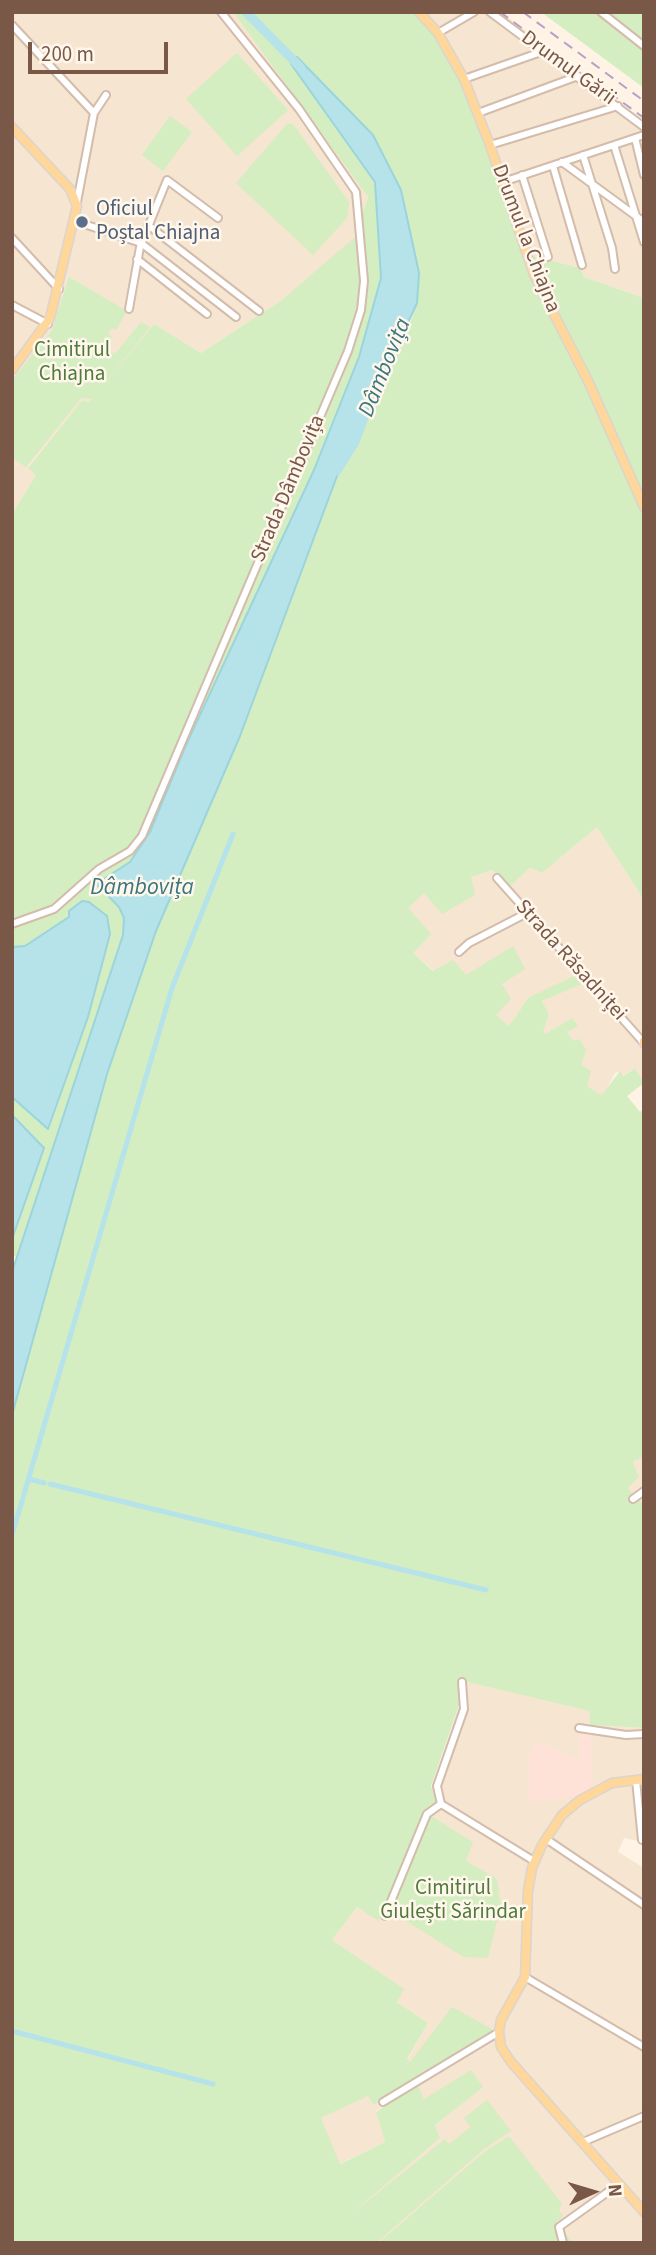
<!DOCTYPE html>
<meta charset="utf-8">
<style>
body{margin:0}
#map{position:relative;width:656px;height:2255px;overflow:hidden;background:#fef3e4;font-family:"Source Sans 3",sans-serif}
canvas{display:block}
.frame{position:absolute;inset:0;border:14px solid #795847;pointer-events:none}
.north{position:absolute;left:558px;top:2157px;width:70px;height:70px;-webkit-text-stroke:5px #fff7ec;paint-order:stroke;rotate:86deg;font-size:19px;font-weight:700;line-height:28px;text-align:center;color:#795847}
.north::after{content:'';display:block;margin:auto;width:24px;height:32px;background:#795847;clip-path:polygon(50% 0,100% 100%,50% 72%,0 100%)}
.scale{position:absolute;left:28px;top:42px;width:140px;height:32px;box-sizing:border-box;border:4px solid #795847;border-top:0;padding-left:9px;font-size:21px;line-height:24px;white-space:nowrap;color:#795847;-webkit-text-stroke:5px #fff7ec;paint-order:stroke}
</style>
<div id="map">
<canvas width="656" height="2255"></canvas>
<div class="frame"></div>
<div class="north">N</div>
<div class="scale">200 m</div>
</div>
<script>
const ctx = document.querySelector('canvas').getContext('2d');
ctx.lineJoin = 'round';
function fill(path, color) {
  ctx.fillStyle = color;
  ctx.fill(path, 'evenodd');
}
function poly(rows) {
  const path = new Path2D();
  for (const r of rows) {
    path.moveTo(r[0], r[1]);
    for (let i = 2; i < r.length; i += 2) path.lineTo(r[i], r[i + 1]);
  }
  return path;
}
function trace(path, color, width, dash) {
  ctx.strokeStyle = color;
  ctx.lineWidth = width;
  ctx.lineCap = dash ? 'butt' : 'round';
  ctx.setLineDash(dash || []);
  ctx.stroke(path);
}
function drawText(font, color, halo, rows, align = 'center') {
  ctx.font = font + ' "Source Sans 3",sans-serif';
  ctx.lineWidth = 5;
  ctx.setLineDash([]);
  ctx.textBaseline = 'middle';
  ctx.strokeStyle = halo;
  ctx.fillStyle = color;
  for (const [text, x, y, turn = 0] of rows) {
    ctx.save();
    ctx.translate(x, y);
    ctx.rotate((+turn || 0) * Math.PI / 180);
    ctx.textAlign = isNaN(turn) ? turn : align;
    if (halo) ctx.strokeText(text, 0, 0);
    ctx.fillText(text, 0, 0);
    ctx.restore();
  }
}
const residential = poly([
 [12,12,233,12,368,197,354,238,325,265,282,300,201,353,154,324,94,398,88,402,82,400,28,467,36,475,12,514],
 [415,12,501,12,644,120,644,298,584,277,580,268,522,253,493,159,436,37],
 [597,827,644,900,644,1083,635,1068,622,1076,620,1071,615,1073,603,1096,587,1086,567,1032,572,1018,544,1035,542,1032,549,1014,542,1001,581,984,528,998,509,1026,495,1015,512,947,466,976,434,971,413,953,407,908,424,892,442,914,470,877,494,870,509,887,530,868,542,873],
 [644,1456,644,1506,643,1507,628,1488,639,1477,633,1462],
 [467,1682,591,1711,590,1725,644,1728,644,1842,624,1838,618,1852,644,1868,644,2243,573,2243,555,2222,509,2136,484,2152,378,2243,349,2216,440,2138,435,2125,482,2087,424,2099,417,2085,376,2111,385,2142,339,2164,321,2118,369,2095,374,2104,410,2063,407,2060,428,2023,396,2001,403,1989,332,1940,357,1907,380,1920,424,1812]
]);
const commercial = poly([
 [579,1731,591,1733,591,1788,576,1797,529,1802,529,1754,537,1741,579,1760]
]);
const green = poly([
 [233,12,415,12,436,37,462,82,493,159,522,253,580,268,584,277,644,298,644,900,597,827,542,873,530,868,509,887,493,870,471,877,475,895,442,914,424,893,408,908,431,934,413,953,433,971,453,960,466,975,513,946,525,969,502,984,511,999,496,1015,509,1026,528,998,574,976,582,984,542,1001,549,1014,543,1032,545,1034,572,1018,578,1026,567,1032,573,1041,579,1039,586,1050,581,1065,591,1071,587,1086,602,1095,620,1071,623,1076,635,1068,644,1083,627,1096,640,1112,644,1109,644,1456,633,1462,639,1477,628,1488,644,1506,644,1728,590,1725,590,1711,467,1682,431,1786,438,1804,424,1812,379,1921,357,1907,332,1940,404,1989,397,2002,428,2023,407,2059,410,2062,452,2007,492,2029,492,2032,374,2105,368,2096,321,2118,340,2164,385,2142,376,2112,417,2084,424,2099,471,2070,483,2087,435,2125,440,2138,349,2216,445,2139,449,2144,471,2127,464,2118,487,2100,511,2131,484,2149,376,2243,12,2243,12,1415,107,1074,135,987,156,931,240,736,337,476,412,318,419,285,419,273,373,134,297,58,291,64,375,182,381,278,359,357,314,470,186,745,150,832,130,862,102,879,98,889,119,907,124,918,123,935,17,1258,12,1254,12,1239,44,1148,12,1115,12,1097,49,1129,88,1017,110,934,107,915,89,902,82,901,69,917,25,946,12,947,12,514,36,475,28,468,82,400,88,402,92,399,81,398,26,467,12,457,12,380,52,330,69,277,127,311,116,330,112,328,108,333,112,337,105,347,115,354,141,322,150,327,93,398,154,324,201,353,282,300,354,238,368,197],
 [541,12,644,12,644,88],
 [237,53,288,110,237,156,186,99],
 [170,116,192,132,163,171,142,155],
 [287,124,293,124,349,202,347,218,313,255,236,183],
 [431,1816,473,1842,466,1861,497,1879,500,1902,519,1908,501,1905,488,1958,464,1957,390,1911],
 [509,2136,562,2204,559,2210,563,2216,556,2222,573,2243,378,2243,484,2152]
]);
const water = poly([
 [297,57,373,135,401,190,419,273,417,303,337,476,240,736,156,931,107,1074,12,1415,12,1272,123,935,124,918,119,907,96,884,130,862,150,832,186,745,314,470,359,357,381,278,375,182,291,64,297,57],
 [82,901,89,902,107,916,110,934,88,1017,48,1129,12,1097,12,947,25,946,69,917,69,911,82,901],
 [12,1115,44,1148,12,1239,12,1115]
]);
const canal = poly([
 [29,1479,44,1483],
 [50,1484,486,1590],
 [24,1494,172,988,233,834],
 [12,1534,23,1498],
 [12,2031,213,2084]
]);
const river = poly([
 [246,12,301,68],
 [337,471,355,442,365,415]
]);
const minor = poly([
 [490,12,644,127],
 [601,12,644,46],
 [12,25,94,113],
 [438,33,474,12],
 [464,79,544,51],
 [478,113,578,76],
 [635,138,644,175],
 [490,145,618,106],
 [614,145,644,242],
 [583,155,612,248,615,269],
 [562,162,644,222],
 [553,166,582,265],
 [522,175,548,257],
 [503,182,644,135],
 [77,202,94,113,106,95],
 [75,221,141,243,236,317],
 [148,225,259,311],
 [12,238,59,289],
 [137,259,207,314],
 [12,305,48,324],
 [129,309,140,247,167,180,218,218],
 [497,878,643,1042],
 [12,924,54,909,99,869,130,851,142,836,348,351,361,310,364,281,356,192,299,109,221,12],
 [459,952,469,943,527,913],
 [633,1499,644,1491],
 [579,1728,626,1735,644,1734],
 [636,1780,642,1840],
 [441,1804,534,1861],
 [546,1839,644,1905],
 [385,1916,427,1814,441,1804,437,1786,464,1709,462,1682],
 [525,1977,644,2047],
 [383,2102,499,2032],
 [583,2142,644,2116],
 [563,2243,559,2227,619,2184]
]);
const major = poly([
 [419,12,438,33,464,79,490,145,534,275,589,383,644,507],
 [12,127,70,189,77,206,50,318,12,370],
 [644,1041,644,1043],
 [644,1779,612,1783,580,1800,562,1815,542,1845,532,1868,528,1891,525,1977,501,2020,499,2032,501,2047,511,2062,644,2212]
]);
const rail = poly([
 [500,12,644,118],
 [523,12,644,101]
]);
const markers = [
 [82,222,7,"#5c6f8a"]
];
const streetNames = [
 ["Drumul Gării",568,69,36],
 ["Drumul la Chiajna",525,239,69],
 ["Strada Dâmbovița",289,489,-67],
 ["Strada Răsadniței",570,961,48]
];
const serviceNames = [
 ["Oficiul",96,210],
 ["Poștal Chiajna",96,234]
];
const parkNames = [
 ["Cimitirul",72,351],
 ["Chiajna",72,375],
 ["Cimitirul",453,1889],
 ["Giulești Sărindar",453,1913]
];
const waterNames = [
 ["Dâmbovița",386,368,-68],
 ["Dâmbovița",142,889]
];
fill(residential, '#f6e5d1');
fill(commercial, '#ffe2d7');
fill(green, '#d4edc1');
fill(water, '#b6e3ea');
trace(water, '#9bd4dc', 2);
trace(canal, '#b6e3ea', 5);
trace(river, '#b6e3ea', 9);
trace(minor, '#d3bcab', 10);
trace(major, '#dcd4cf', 11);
trace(minor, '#fff', 6);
trace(major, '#ffd79a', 8);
trace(rail, '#b5a1c9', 2, [10, 7]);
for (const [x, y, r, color] of markers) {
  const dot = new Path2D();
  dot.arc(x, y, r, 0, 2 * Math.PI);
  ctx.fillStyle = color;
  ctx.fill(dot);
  trace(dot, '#fff7ec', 2.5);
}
drawText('21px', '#795847', '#fff7ec', streetNames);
drawText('21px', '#4e5e75', '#fff7ec', serviceNames, 'left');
drawText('21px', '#4f7a3b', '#fff7ec', parkNames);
drawText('italic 23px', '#39767f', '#fff7ec', waterNames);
</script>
